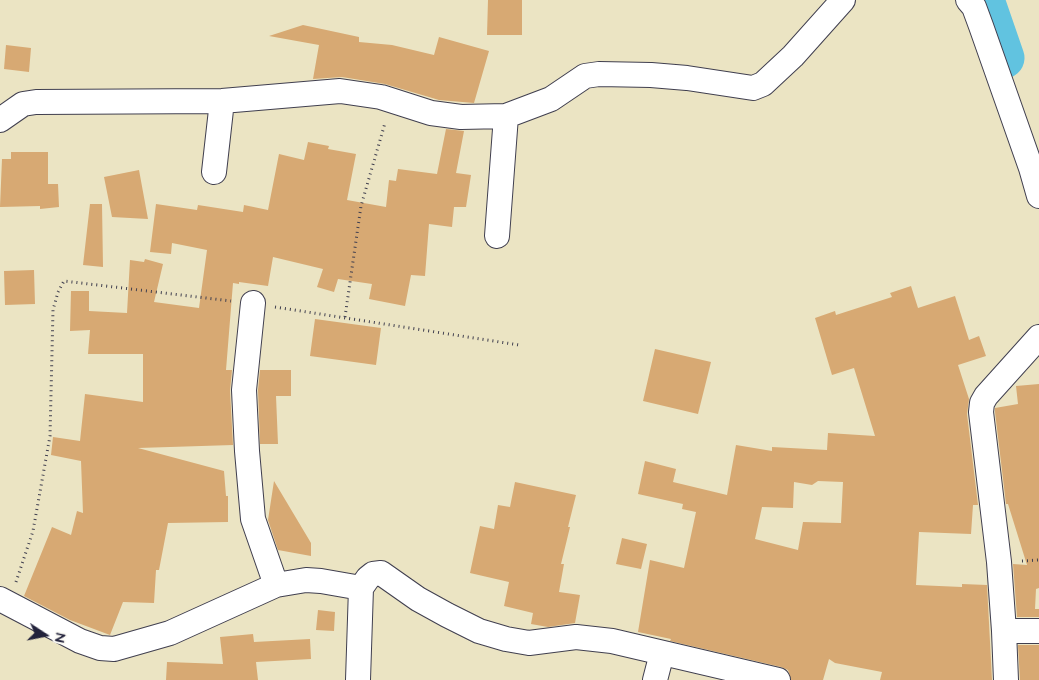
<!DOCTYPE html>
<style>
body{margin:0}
#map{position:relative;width:1039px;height:680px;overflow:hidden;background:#ebe4c3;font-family:"Architects Daughter",sans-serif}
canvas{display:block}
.north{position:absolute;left:20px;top:610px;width:50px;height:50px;-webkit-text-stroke:4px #fdfcf7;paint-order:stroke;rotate:101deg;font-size:14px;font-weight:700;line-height:20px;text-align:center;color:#22223b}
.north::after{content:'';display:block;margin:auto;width:18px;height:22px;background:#22223b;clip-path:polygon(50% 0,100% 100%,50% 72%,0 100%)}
</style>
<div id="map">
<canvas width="1039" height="680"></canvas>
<div class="north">N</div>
</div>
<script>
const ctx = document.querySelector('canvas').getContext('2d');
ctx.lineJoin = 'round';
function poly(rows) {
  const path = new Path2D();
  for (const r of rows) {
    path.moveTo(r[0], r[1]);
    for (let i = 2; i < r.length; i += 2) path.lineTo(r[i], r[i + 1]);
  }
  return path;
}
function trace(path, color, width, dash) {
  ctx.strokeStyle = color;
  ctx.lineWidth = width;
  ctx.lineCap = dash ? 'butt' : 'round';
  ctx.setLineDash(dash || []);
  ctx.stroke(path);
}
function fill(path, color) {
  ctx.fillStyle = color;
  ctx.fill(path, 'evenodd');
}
const river = poly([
 [984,0,1004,58]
]);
const building = poly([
 [488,0,522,0,522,35,487,35],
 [303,25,359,37,359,42,392,45,434,55,439,37,489,51,474,103,439,100,385,84,342,77,313,79,319,45,269,36],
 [6,45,31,48,29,72,4,69],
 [446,129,464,131,456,173,471,175,466,207,454,207,452,227,429,224,425,276,411,275,405,306,369,299,372,284,338,279,334,292,317,287,323,269,273,257,268,286,239,282,239,284,233,283,226,370,232,370,230,391,233,445,138,448,224,471,226,496,228,496,228,522,168,523,159,570,156,570,154,603,123,602,110,635,70,620,24,596,52,527,71,535,77,511,83,513,81,461,51,455,53,437,80,441,85,394,143,402,143,354,88,354,90,330,70,331,71,291,89,291,89,311,127,313,130,260,144,262,145,259,163,264,154,302,199,308,207,250,172,243,171,254,150,252,156,204,197,210,198,205,243,212,244,205,268,210,279,154,304,160,308,142,329,146,328,149,356,154,347,200,386,207,389,180,396,181,398,169,437,174],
 [11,152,48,152,48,184,58,184,59,207,40,209,40,206,0,207,2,159,11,159],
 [139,170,148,219,112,217,104,177],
 [90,204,102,204,103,267,83,265],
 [34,270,35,304,5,305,4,271],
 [911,286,918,308,955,296,969,340,979,336,986,356,958,365,969,399,967,414,978,505,973,505,971,534,919,532,916,585,962,587,962,584,987,585,992,680,880,680,882,672,835,663,829,659,823,680,791,680,788,670,781,667,670,641,671,639,638,632,650,560,684,568,696,512,682,509,683,504,638,494,645,461,676,469,673,482,727,495,736,445,772,451,772,447,827,450,828,433,875,436,854,368,832,375,815,318,835,311,836,315,892,297,890,293],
 [818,481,843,482,841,523,803,522,798,550,755,539,762,507,793,508,794,482,812,485],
 [315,319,381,328,376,365,310,356],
 [655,349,711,362,698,414,643,401],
 [260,370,291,370,291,396,276,396,278,444,260,444,258,390],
 [1039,384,1039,588,1036,589,1035,609,1039,609,1039,617,1017,617,1013,564,1027,565,1008,504,1006,504,995,412,995,408,1018,404,1016,386],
 [274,481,311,543,311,556,278,550,268,520],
 [515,482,576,495,568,527,570,527,561,564,564,564,559,592,580,595,575,623,548,627,531,624,533,613,504,606,509,582,470,573,480,526,494,529,498,505,510,507],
 [622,538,647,544,641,569,616,564],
 [318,610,335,612,334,631,316,630],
 [253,634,254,642,310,639,311,659,256,662,258,680,166,680,167,662,223,664,220,637],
 [1018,645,1039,645,1039,680,1020,680]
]);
const path = poly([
 [275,307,519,345],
 [345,317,361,206,385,123],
 [1022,561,1039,560],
 [16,582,33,531,50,436,53,310,58,292,64,281,231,301]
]);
const street = poly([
 [968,0,974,7,981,26,1031,168,1039,196],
 [0,120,23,104,36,102,222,101,340,91,381,97,431,113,461,117,506,116,551,99,585,76,599,74,651,75,687,78,753,88,763,84,793,56,843,0],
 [214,172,222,101],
 [497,236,506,116],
 [253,303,244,390,247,451,253,519,276,585],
 [0,599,80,641,100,648,114,649,170,633,276,585,306,580,321,581,361,588],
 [1004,631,1039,631],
 [358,680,361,588,368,578,373,574,381,573,418,599,447,615,479,631,506,639,529,643,576,637,612,641,778,680],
 [655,680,662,653],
 [1006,680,1004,631,999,562,981,412,982,403,986,396,1039,337]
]);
trace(river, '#61c3e0', 41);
fill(building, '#d7a973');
trace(street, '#403f4f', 26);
trace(path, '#403f4f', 3, [1, 4]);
trace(street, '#fff', 24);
</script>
